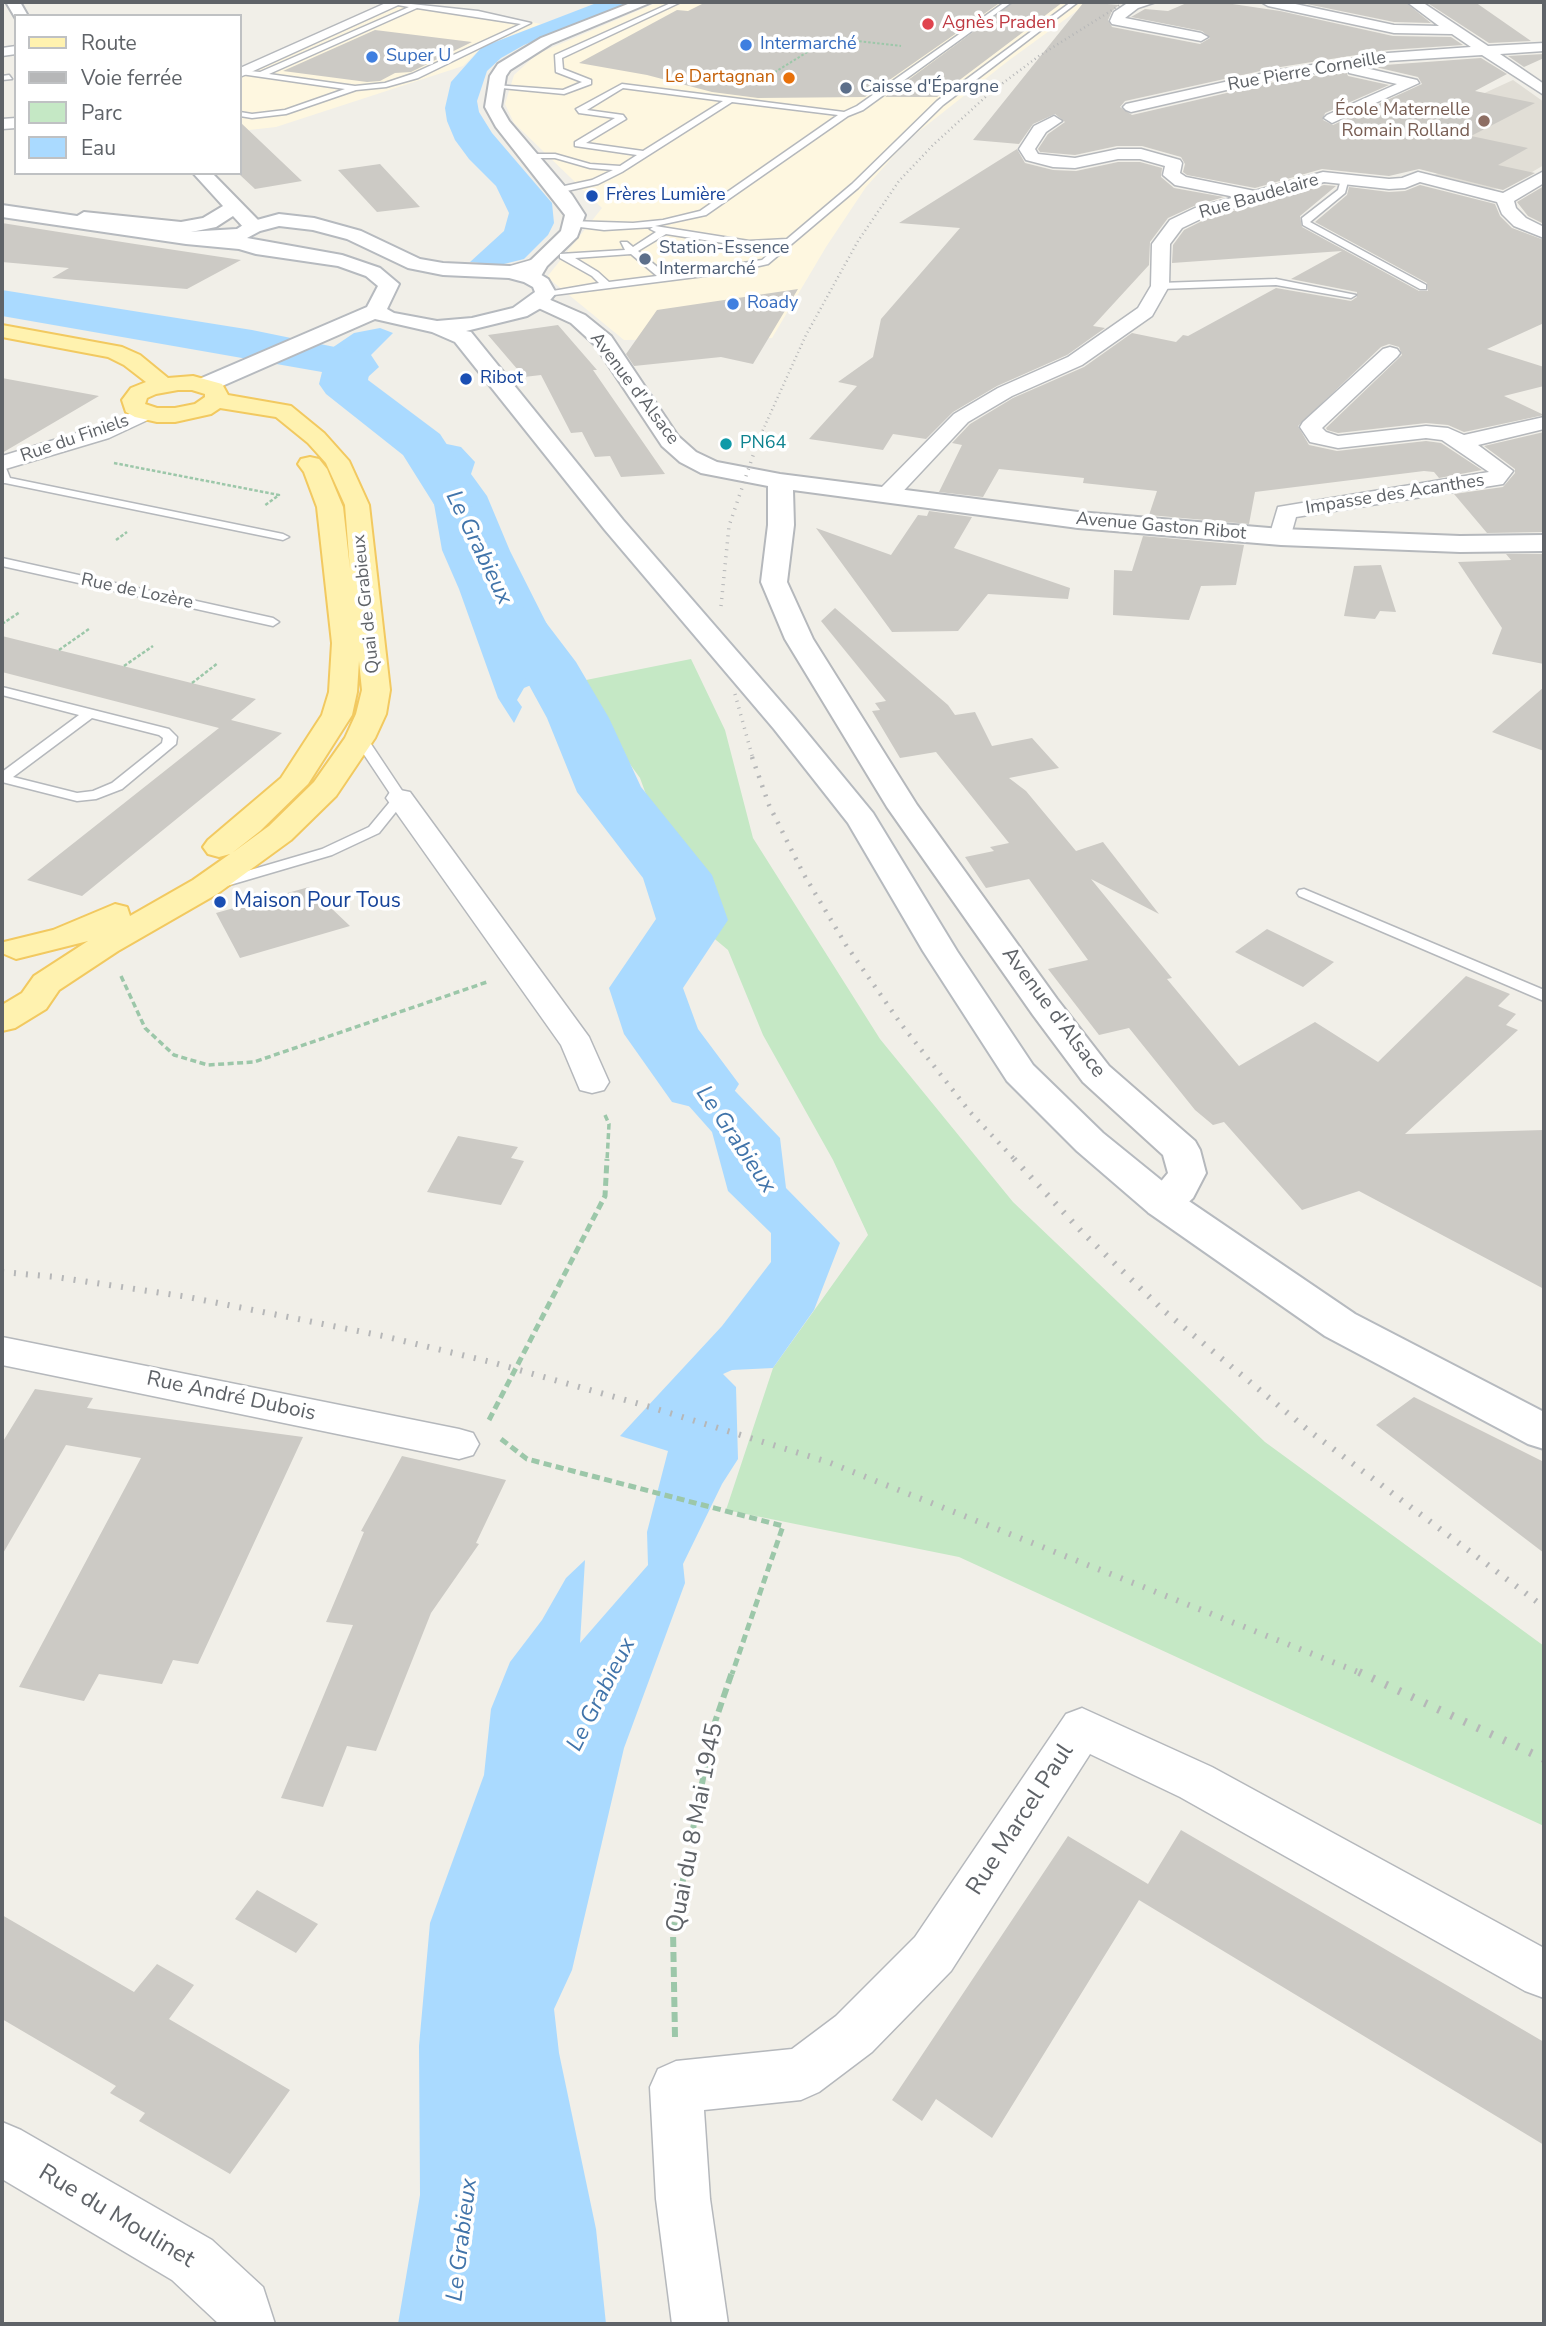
<!DOCTYPE html>
<meta charset="utf-8">
<style>
body{margin:0}
#map{position:relative;width:1546px;height:2326px;overflow:hidden;background:#f1efe8;font-family:"Nunito Sans",sans-serif}
canvas{display:block}
.frame{position:absolute;inset:0;border:4px solid #5f6368;pointer-events:none}
.legend{position:absolute;left:14px;top:14px;width:228px;height:161px;box-sizing:border-box;background:#fff;border:2px solid #bfc1c3;margin:0;padding:9px 12px;list-style:none;font-size:21px;color:#5f6368}
.legend li{display:flex;align-items:center;gap:14px;height:35px}
.legend b{width:35px;border:2px solid #bfc1c3}
</style>
<div id="map">
<canvas width="1546" height="2326"></canvas>
<div class="frame"></div>
<ul class="legend">
<li><b style="height:9px;background:#fff2af"></b>Route</li>
<li><b style="height:9px;background:#b6b7b8"></b>Voie ferrée</li>
<li><b style="height:19px;background:#c5e8c5"></b>Parc</li>
<li><b style="height:19px;background:#aadaff"></b>Eau</li>
</ul>
</div>
<script>
const ctx = document.querySelector('canvas').getContext('2d');
ctx.lineJoin = 'round';
function fill(path, color) {
  ctx.fillStyle = color;
  ctx.fill(path, 'evenodd');
}
function poly(rows) {
  const path = new Path2D();
  for (const r of rows) {
    path.moveTo(r[0], r[1]);
    for (let i = 2; i < r.length; i += 2) path.lineTo(r[i], r[i + 1]);
  }
  return path;
}
function trace(path, color, width, dash) {
  ctx.strokeStyle = color;
  ctx.lineWidth = width;
  ctx.lineCap = dash ? 'butt' : 'round';
  ctx.setLineDash(dash || []);
  ctx.stroke(path);
}
function drawText(font, color, halo, rows, align = 'center') {
  ctx.font = font + ' "Nunito Sans",sans-serif';
  ctx.lineWidth = 7;
  ctx.setLineDash([]);
  ctx.textBaseline = 'middle';
  ctx.strokeStyle = halo;
  ctx.fillStyle = color;
  for (const [text, x, y, turn = 0] of rows) {
    ctx.save();
    ctx.translate(x, y);
    ctx.rotate((+turn || 0) * Math.PI / 180);
    ctx.textAlign = isNaN(turn) ? turn : align;
    if (halo) ctx.strokeText(text, 0, 0);
    ctx.fillText(text, 0, 0);
    ctx.restore();
  }
}
const commercial = poly([
 [658,2,1089,2,1008,61,908,140,866,187,826,247,772,338,624,340,547,277,602,208,514,123,505,104,514,75,537,54],
 [403,3,485,12,541,24,489,44,479,50,463,66,276,127,240,131,240,76]
]);
const education = poly([
 [1513,80,1544,102,1544,165,1505,188,1490,189,1439,179,1434,175,1459,161,1384,139]
]);
const green = poly([
 [691,659,725,730,753,838,880,1039,1013,1202,1265,1442,1544,1646,1544,1826,959,1557,726,1510,773,1368,868,1235,833,1160,763,1035,728,950,692,920,640,778,606,731,576,682]
]);
const water = poly([
 [599,2,631,2,524,45,501,58,487,71,477,101,479,112,492,133,552,203,554,223,548,235,524,259,500,265,470,262,504,231,509,213,496,186,469,159,455,140,447,121,445,108,451,82,482,47],
 [380,328,393,333,371,355,379,367,368,377,352,379,343,383,334,376,338,370,337,363,236,348,186,334,200,329,263,343,326,352,354,333],
 [377,412,424,431,442,443,461,447,475,462,471,474,487,496,510,551,576,682,578,718,548,690,531,685,524,688,517,700,522,707,514,723,498,698,459,589,442,550,434,504,423,480,419,453],
 [646,988,674,1027,780,1138,786,1188,840,1243,814,1310,773,1368,732,1370,723,1374,736,1387,738,1459,722,1484,683,1564,685,1583,624,1748,572,1970,554,2009,559,2053,596,2229,606,2324,398,2324,420,2195,419,2046,430,1923,484,1775,491,1709,510,1662,542,1620,566,1578,585,1560,580,1643,648,1565,647,1532,668,1451,620,1436,722,1326,771,1262,771,1233,728,1191,712,1132,688,1105,636,1020]
]);
const river = poly([
 [2,290,252,330,364,353,371,363,368,380,440,434,480,495,473,506,454,511,435,506,403,455,326,394,319,384,322,372,2,316,2,290],
 [517,606,538,612,576,662,609,718,641,787,712,875,728,920,683,988,698,1029,739,1084,728,1102,700,1109,672,1102,624,1034,609,988,656,919,643,878,577,792,547,718,524,676,488,624,496,612,517,606]
]);
const building = poly([
 [706,2,898,3,1001,2,865,97,758,98,712,92,647,75,579,63,677,10,688,11],
 [1014,2,1063,2,937,97,885,97],
 [1084,2,1119,5,1112,11,1108,20,1112,27,1200,44,1210,38,1202,31,1131,17,1145,9,1168,11,1189,2,1219,2,1280,11,1393,36,1451,37,1463,45,1388,50,1274,68,1125,101,1120,107,1132,115,1274,82,1346,71,1348,76,1389,85,1325,113,1323,120,1333,125,1422,84,1418,77,1371,66,1481,58,1507,74,1475,91,1535,103,1471,136,1528,148,1498,165,1535,173,1503,190,1419,169,1389,176,1322,169,1255,188,1187,175,1183,172,1185,164,1181,157,1142,146,1117,146,1075,155,1040,152,1038,149,1048,134,1065,122,1055,114,1033,124,1019,144,973,140],
 [1297,2,1405,2,1431,23,1394,22],
 [1426,2,1475,2,1531,41,1489,43],
 [375,30,472,42,411,72,395,73,380,81,367,82,283,71],
 [1544,54,1544,58,1524,67,1508,56],
 [240,122,302,181,255,189,240,175],
 [1017,149,1025,163,1053,170,1076,171,1118,162,1140,162,1162,168,1161,177,1174,188,1224,197,1194,206,1168,218,1150,242,1149,265,1093,326,1105,328,1067,355,997,386,953,412,926,439,893,434,883,450,809,439,857,386,838,382,873,357,881,319,960,228,899,223],
 [380,164,420,207,377,212,338,170],
 [1324,185,1336,186,1300,216,1302,227,1419,291,1428,291,1427,283,1315,222,1347,195,1349,187,1389,192,1405,191,1420,185,1495,204,1500,216,1512,228,1544,240,1544,323,1487,349,1544,367,1544,386,1504,396,1544,415,1464,432,1448,425,1426,423,1338,433,1327,430,1326,428,1402,355,1399,347,1389,344,1381,347,1298,426,1309,445,1337,451,1426,441,1441,443,1482,470,1439,478,1434,472,1424,471,1255,492,1249,524,1149,515,1157,491,1083,483,1084,478,999,469,983,497,939,492,962,445,952,443,970,424,1013,398,1084,367,1132,333,1176,342,1183,335,1188,336,1276,288,1351,301,1357,297,1357,292,1291,279,1342,251,1172,263,1173,245,1184,230,1208,218],
 [1544,186,1544,224,1528,216,1517,202],
 [2,223,135,244,241,260,187,289,52,278,69,268,2,262],
 [798,289,753,364,721,357,634,366,626,354,657,310],
 [558,325,597,370,593,370,665,474,621,477,610,456,595,457,582,432,571,433,541,375,524,377,488,335],
 [2,378,99,396,2,453],
 [1544,432,1544,532,1487,533,1454,494,1503,487,1515,473,1515,469,1484,446],
 [929,511,972,517,954,548,1070,588,1068,599,988,594,958,631,892,632,816,528,891,555,918,515,927,516],
 [1143,536,1244,545,1236,585,1201,586,1189,620,1113,615,1114,570,1132,571],
 [1506,554,1544,554,1544,664,1492,654,1502,628,1458,562,1511,560],
 [1381,565,1396,612,1380,611,1375,619,1344,616,1354,566],
 [835,608,948,705,955,715,975,712,992,746,1032,738,1059,768,1009,778,1026,791,1076,851,1103,842,1159,914,1091,879,1172,978,1167,979,1239,1066,1315,1022,1378,1062,1466,976,1510,994,1498,1006,1516,1014,1506,1025,1518,1030,1405,1134,1544,1130,1544,1289,1359,1191,1302,1210,1224,1122,1213,1125,1195,1110,1129,1028,1099,1035,1048,969,1088,960,1029,879,986,888,965,857,994,851,990,847,1009,843,936,752,900,758,872,711,880,710,875,703,886,701,821,621],
 [2,636,256,699,231,720,282,733,82,896,27,880,219,728,2,672],
 [1544,687,1544,751,1492,732],
 [309,887,350,926,240,958,216,913],
 [1267,929,1334,962,1303,987,1235,952],
 [458,1136,518,1147,511,1158,524,1161,501,1205,427,1192],
 [35,1389,93,1398,87,1408,303,1437,198,1664,173,1660,162,1684,99,1674,84,1701,19,1687,141,1458,66,1445,2,1555,2,1443],
 [1414,1397,1544,1462,1544,1553,1376,1425],
 [402,1456,506,1480,476,1543,479,1544,431,1613,376,1751,347,1746,323,1807,281,1798,353,1625,326,1622,364,1532,361,1531],
 [1181,1830,1544,2042,1544,2145,1139,1900,992,2138,936,2099,922,2121,892,2100,1068,1836,1148,1884],
 [257,1890,318,1924,296,1953,235,1919],
 [2,1915,134,1992,157,1964,194,1985,169,2019,290,2090,230,2174,139,2121,145,2113,110,2093,116,2086,2,2019]
]);
const pathFar4 = poly([
 [767,77,830,38,901,46]
]);
const pathFar3 = poly([
 [114,463,279,495,264,506],
 [116,540,127,532],
 [2,624,20,612],
 [59,650,89,629],
 [124,666,153,646],
 [192,683,218,663]
]);
const pathFar2 = poly([
 [121,976,145,1028,174,1055,208,1065,254,1062,487,982],
 [605,1115,609,1124,607,1161]
]);
const pathFar1 = poly([
 [489,1420,605,1196,607,1159],
 [501,1439,527,1459,783,1526,732,1674]
]);
const path = poly([
 [675,2037,673,1930,713,1728,732,1672]
]);
const service = poly([
 [392,2,478,11,531,23,418,78,386,87,356,90,286,114,252,118,240,116,240,112,252,114,285,110,345,89,241,74,240,70,260,72,409,7,392,4,392,2],
 [417,8,521,24,412,74,385,83,355,86,269,74,417,8],
 [673,2,681,2,562,58,563,69,591,80,591,84,564,94,491,87,495,85,563,90,582,82,556,72,555,55,673,2],
 [1005,2,1012,2,863,110,848,116,706,215,655,226,749,241,787,239,852,184,937,101,1071,2,1078,2,943,105,858,188,768,264,728,273,546,296,541,293,599,283,592,276,560,258,560,254,625,250,621,242,627,242,633,247,656,232,650,229,653,227,604,230,572,226,569,225,569,221,633,223,663,220,700,211,838,115,732,102,622,172,598,184,558,193,555,188,592,180,613,170,590,168,555,158,530,158,527,154,555,154,590,164,620,166,637,155,575,146,575,142,615,118,579,113,576,109,622,84,844,112,857,106,1005,2],
 [623,88,723,101,643,151,586,143,626,119,623,115,587,110,623,88],
 [666,234,749,247,779,245,762,260,667,275,638,251,666,234],
 [631,254,657,276,609,282,598,272,575,258,631,254],
 [9,75,12,79,2,80,2,76,9,75],
 [1342,176,1349,178,1345,193,1310,222,1426,285,1426,289,1420,289,1303,225,1302,218,1338,190,1342,176],
 [1276,279,1356,295,1351,298,1276,285,1160,289,1155,286,1160,283,1276,279],
 [2,467,6,468,10,478,283,534,289,537,283,540,5,483,2,483,2,467],
 [2,558,273,618,279,622,273,626,2,566,2,558],
 [2,687,169,729,177,737,176,744,122,789,96,799,77,801,2,782,2,772,79,715,2,695,2,687],
 [92,718,159,735,163,738,162,743,112,783,93,791,77,793,13,777,92,718],
 [360,734,365,735,407,798,379,833,332,855,223,887,213,887,211,884,213,881,322,849,369,827,393,798,353,738,360,734],
 [1304,889,1544,990,1544,1001,1299,896,1297,893,1299,890,1304,889]
]);
const minor = poly([
 [388,2,405,2,240,77,240,68,388,2],
 [1129,2,1156,2,1138,8,1125,18,1201,33,1208,37,1201,41,1112,24,1110,21,1114,12,1129,2],
 [1261,2,1286,2,1394,25,1439,26,1407,2,1422,2,1488,46,1544,43,1544,51,1500,54,1544,84,1544,95,1482,55,1388,61,1357,66,1417,80,1419,83,1332,123,1324,118,1327,115,1397,84,1349,73,1348,68,1274,79,1131,112,1126,110,1123,107,1126,104,1274,71,1388,53,1471,47,1452,34,1394,33,1268,6,1261,2],
 [16,46,16,54,2,56,2,48,16,46],
 [1054,116,1062,121,1046,132,1035,149,1038,154,1075,158,1118,149,1141,149,1180,160,1182,163,1180,173,1186,177,1255,191,1323,172,1389,179,1402,178,1418,172,1503,193,1544,171,1544,183,1514,201,1516,208,1526,218,1544,227,1544,238,1514,226,1502,214,1497,202,1420,182,1405,188,1389,189,1324,182,1207,216,1182,228,1170,244,1169,286,1152,316,1082,365,1012,396,968,422,894,501,878,501,875,496,878,491,954,414,998,388,1068,357,1138,308,1151,286,1152,244,1170,220,1195,208,1235,197,1175,185,1163,175,1165,166,1140,159,1118,159,1075,168,1053,167,1026,160,1019,149,1034,126,1054,116],
 [16,118,16,128,2,129,2,119,16,118],
 [538,258,544,259,547,263,544,267,509,278,500,272,503,268,538,258],
 [1390,347,1397,349,1400,353,1397,357,1322,428,1326,432,1338,436,1426,426,1448,428,1464,435,1544,417,1544,429,1478,445,1513,471,1503,484,1296,517,1289,542,1273,542,1269,537,1278,507,1489,472,1442,440,1426,438,1338,448,1310,442,1300,427,1303,422,1383,349,1390,347],
 [147,407,154,409,157,413,154,417,109,438,2,470,2,456,93,428,147,407],
 [400,790,410,792,589,1037,609,1082,604,1090,592,1093,580,1090,561,1045,386,798,390,792,400,790],
 [2,1337,459,1429,473,1433,479,1444,473,1455,459,1459,2,1365,2,1337],
 [1082,1708,1212,1767,1544,1948,1544,1998,1525,1991,1180,1797,1090,1754,951,1971,872,2052,819,2092,801,2100,704,2110,710,2199,728,2324,672,2324,656,2199,650,2087,658,2069,676,2061,792,2049,836,2016,915,1937,1066,1714,1082,1708],
 [2,2122,21,2130,212,2240,263,2287,275,2324,219,2324,172,2280,2,2179,2,2122]
]);
const tertiary = poly([
 [6,2,20,2,28,16,16,16,16,19,6,2],
 [633,2,652,2,551,44,510,70,506,76,501,107,509,121,572,195,585,215,577,237,547,266,538,281,524,281,521,277,528,263,561,231,565,215,496,127,485,107,490,76,498,64,541,38,633,2],
 [193,173,212,173,259,221,262,225,259,229,245,229,233,216,216,227,181,234,84,224,74,218,84,212,181,222,203,218,223,206,193,173],
 [539,295,585,315,611,336,678,436,696,452,717,462,780,474,1078,512,1281,529,1460,536,1544,535,1544,551,1460,552,1281,545,1078,528,793,490,794,525,787,582,813,639,917,805,1057,999,1109,1066,1195,1141,1200,1150,1206,1173,1193,1198,1177,1213,1163,1216,1149,1213,1143,1203,1168,1173,1163,1155,1083,1082,1033,1015,887,807,785,639,761,582,768,525,768,486,701,473,680,462,662,446,595,345,571,323,532,305,529,301,532,297,539,295]
]);
const secondary = poly([
 [2,205,186,232,237,229,246,223,279,214,314,218,361,231,420,259,443,263,509,266,538,273,548,279,556,293,546,305,527,316,466,331,471,332,623,520,794,717,873,813,957,951,1033,1065,1103,1133,1177,1193,1355,1314,1544,1412,1544,1449,1528,1444,1325,1336,1149,1213,1077,1151,1007,1081,923,951,848,823,774,729,605,530,455,342,432,332,375,319,213,390,197,390,194,385,197,380,367,307,378,286,366,276,338,266,256,254,239,249,186,244,2,217,2,205],
 [279,226,313,230,347,239,408,268,443,275,509,278,524,282,533,287,535,292,513,308,472,318,437,321,394,313,387,309,399,284,380,268,342,255,247,238,260,231,279,226]
]);
const primary = poly([
 [2,325,122,347,140,355,168,378,193,376,222,384,228,395,291,406,324,433,349,461,369,505,390,690,386,714,375,738,336,796,291,840,217,894,118,951,59,990,46,1009,15,1028,2,1031,2,1005,22,993,34,976,88,941,16,959,2,953,4,942,53,930,115,904,127,907,130,916,193,880,230,854,219,857,208,854,203,847,208,840,281,778,322,715,329,692,332,643,317,507,304,472,298,464,301,459,310,457,319,459,327,469,343,507,350,569,345,505,326,463,308,443,276,417,220,408,211,414,175,422,157,422,135,417,126,412,122,400,131,388,146,382,124,365,108,357,2,337,2,325],
 [178,390,192,390,205,394,205,397,195,404,175,408,157,408,145,404,147,398,156,394,178,390],
 [359,661,362,690,356,714,345,738,314,782,269,826,232,853,260,831,308,784,352,715,357,692,359,661]
]);
const railFar4 = poly([
 [757,443,806,335,858,241,899,181,933,145,991,92,1039,56,1125,2]
]);
const railFar3 = poly([
 [721,606,729,526,758,441],
 [735,694,753,759]
]);
const railFar2 = poly([
 [752,757,769,805,803,873,846,945,901,1024,970,1112,1016,1161]
]);
const railFar1 = poly([
 [1014,1159,1082,1232,1163,1310,1308,1430,1544,1607],
 [2,1272,56,1277,188,1297,383,1336,491,1362,650,1407,828,1462,1363,1674]
]);
const rail = poly([
 [1359,1672,1544,1759]
]);
const markers = [
 [928,24,7,"#e0444e"],
 [746,45,7,"#3f7fe0"],
 [372,57,7,"#3f7fe0"],
 [789,78,7,"#e8710a"],
 [846,88,7,"#5c6f8a"],
 [1484,121,7,"#8d6e63"],
 [592,196,7,"#1a4fb4"],
 [645,259,7,"#5c6f8a"],
 [733,304,7,"#3f7fe0"],
 [466,379,7,"#1a4fb4"],
 [726,444,7,"#0f9aa8"],
 [220,902,7,"#1a4fb4"]
];
const farHealthnames = [
 ["Agnès Praden",942,24]
];
const farShopnames = [
 ["Intermarché",760,45],
 ["Super U",386,57],
 ["Roady",747,304]
];
const farStreetnames = [
 ["Rue Pierre Corneille",1307,72,-10],
 ["Rue Baudelaire",1259,197,-16],
 ["Avenue d'Alsace",634,389,53],
 ["Rue du Finiels",75,439,-19],
 ["Impasse des Acanthes",1395,495,-9],
 ["Avenue Gaston Ribot",1161,527,5],
 ["Rue de Lozère",137,592,12],
 ["Quai de Grabieux",367,604,-96]
];
const farFoodnames = [
 ["Le Dartagnan",775,78]
];
const farServicenames = [
 ["Caisse d'Épargne",860,88],
 ["Station-Essence",659,249],
 ["Intermarché",659,270]
];
const farEducationnames = [
 ["École Maternelle",1470,111],
 ["Romain Rolland",1470,132]
];
const farTransitnames = [
 ["Frères Lumière",606,196],
 ["Ribot",480,379]
];
const farCulturenames = [
 ["PN64",740,444]
];
const transitNames = [
 ["Maison Pour Tous",234,902]
];
const streetNames = [
 ["Avenue d'Alsace",1053,1013,53],
 ["Rue André Dubois",231,1397,12]
];
const waterNames = [
 ["Le Grabieux",478,548,64],
 ["Le Grabieux",735,1140,56],
 ["Le Grabieux",602,1695,-63],
 ["Le Grabieux",463,2240,-83]
];
const nearStreetnames = [
 ["Rue Marcel Paul",1021,1820,-57],
 ["Quai du 8 Mai 1945",696,1828,-79],
 ["Rue du Moulinet",116,2217,31]
];
fill(commercial, '#fef7e0');
fill(education, '#e1ded6');
fill(green, '#c5e8c5');
fill(water, '#aadaff');
fill(river, '#aadaff');
fill(building, '#cccac5');
trace(service, '#b5b8bc', 3);
trace(minor, '#b5b8bc', 3);
trace(tertiary, '#b5b8bc', 4);
trace(secondary, '#b6babf', 4);
trace(primary, '#f2c960', 4);
trace(pathFar4, '#9cc7a9', 2, [2.5, 2]);
trace(pathFar3, '#9cc7a9', 2.5, [3.5, 2]);
trace(pathFar2, '#9cc7a9', 3.5, [6, 3.5]);
trace(pathFar1, '#9cc7a9', 5, [8, 4.5]);
trace(path, '#9cc7a9', 6, [10, 5]);
fill(service, '#fff');
fill(minor, '#fff');
fill(tertiary, '#fff');
fill(secondary, '#fff');
fill(primary, '#fff2af');
trace(railFar4, '#b6b7b8', 2.5, [1, 3.5]);
trace(railFar3, '#b6b7b8', 3.5, [1, 6]);
trace(railFar2, '#b6b7b8', 4.5, [2, 8]);
trace(railFar1, '#b6b7b8', 6, [2, 10]);
trace(rail, '#b6b7b8', 8, [2.5, 12]);
for (const [x, y, r, color] of markers) {
  const dot = new Path2D();
  dot.arc(x, y, r, 0, 2 * Math.PI);
  ctx.fillStyle = color;
  ctx.fill(dot);
  trace(dot, '#fff', 2.5);
}
drawText('18px', '#be3a42', '#fff', farHealthnames, 'left');
drawText('18px', '#366cbe', '#fff', farShopnames, 'left');
drawText('18px', '#5f6368', '#fff', farStreetnames);
drawText('18px', '#c56008', '#fff', farFoodnames, 'right');
drawText('18px', '#4e5e75', '#fff', farServicenames, 'left');
drawText('18px', '#785e54', '#fff', farEducationnames, 'right');
drawText('18px', '#164399', '#fff', farTransitnames, 'left');
drawText('18px', '#0d838f', '#fff', farCulturenames, 'left');
drawText('21px', '#164399', '#fff', transitNames, 'left');
drawText('21px', '#5f6368', '#fff', streetNames);
drawText('italic 23px', '#4174aa', '#fff', waterNames);
drawText('24px', '#5f6368', '#fff', nearStreetnames);
</script>
